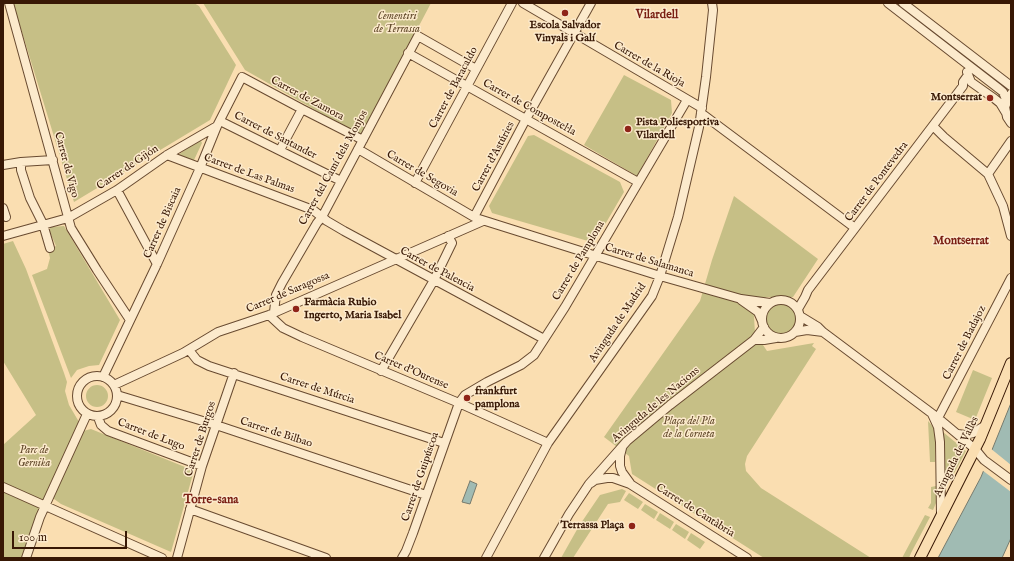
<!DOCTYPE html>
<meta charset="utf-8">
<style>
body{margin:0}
#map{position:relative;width:1014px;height:561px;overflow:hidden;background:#fadeb1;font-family:"IM FELL English",serif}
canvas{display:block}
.frame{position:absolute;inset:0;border:4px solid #381805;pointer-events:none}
.scale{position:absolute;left:12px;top:531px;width:115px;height:18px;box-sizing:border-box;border:2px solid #381805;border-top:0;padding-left:5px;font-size:12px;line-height:14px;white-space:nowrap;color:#381805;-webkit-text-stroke:3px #fceacc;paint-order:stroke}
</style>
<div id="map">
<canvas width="1014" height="561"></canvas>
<div class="frame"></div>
<div class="scale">100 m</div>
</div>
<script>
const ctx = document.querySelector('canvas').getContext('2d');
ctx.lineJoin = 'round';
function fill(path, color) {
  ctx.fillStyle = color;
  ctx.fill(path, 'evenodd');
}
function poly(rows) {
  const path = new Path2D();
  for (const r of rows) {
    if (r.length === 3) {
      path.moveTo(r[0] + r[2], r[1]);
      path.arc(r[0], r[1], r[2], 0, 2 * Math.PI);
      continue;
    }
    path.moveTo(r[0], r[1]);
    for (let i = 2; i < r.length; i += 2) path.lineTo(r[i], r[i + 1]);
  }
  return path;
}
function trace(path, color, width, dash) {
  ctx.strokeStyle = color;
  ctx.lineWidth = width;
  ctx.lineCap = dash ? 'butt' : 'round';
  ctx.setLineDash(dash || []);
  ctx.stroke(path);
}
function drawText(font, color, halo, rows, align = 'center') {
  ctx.font = font + ' "IM FELL English",serif';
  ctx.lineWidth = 3;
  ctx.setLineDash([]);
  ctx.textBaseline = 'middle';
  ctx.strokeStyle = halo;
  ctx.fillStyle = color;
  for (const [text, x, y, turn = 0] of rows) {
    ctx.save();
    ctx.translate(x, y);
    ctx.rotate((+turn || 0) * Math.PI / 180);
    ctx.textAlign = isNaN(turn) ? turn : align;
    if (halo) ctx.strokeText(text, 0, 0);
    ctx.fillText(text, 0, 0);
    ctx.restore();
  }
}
const green = poly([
 [14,3,194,3,199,6,236,65,210,120,74,202,14,6],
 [203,3,431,3,361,136,245,70],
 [624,75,671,100,672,113,637,176,584,145],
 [534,135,620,182,624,192,600,233,588,241,492,213,489,206,528,136],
 [199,140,201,141,202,143,194,160,189,159,178,155],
 [734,196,818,259,793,297,766,297,754,317,755,333,767,351,814,343,812,346,816,349,747,456,745,464,746,471,761,488,871,558,764,558,632,474,629,456,604,437,700,301,712,260],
 [64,226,120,320,99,365,89,366,77,370,71,378,32,275,47,269,50,258,48,250,56,246,49,230,51,227],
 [13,241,26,269,64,373,67,382,65,391,69,405,82,427,79,432,91,429,190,469,193,474,171,552,61,504,50,496,21,558,3,558,3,445,36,415,3,361,3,244],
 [781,319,15],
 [973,370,992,378,975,420,956,412],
 [97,396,11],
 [928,421,935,429,935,462,930,462],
 [943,432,966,451,950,481,944,480],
 [936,486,936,503,933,510,928,508,931,503,931,487],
 [622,489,626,491,620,502,608,504,573,558,561,558,579,526,600,495],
 [629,493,643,502,638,509,624,500],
 [645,504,658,512,654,519,641,510],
 [660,513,674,522,670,529,656,520],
 [925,515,930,517,911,553,909,558,902,558],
 [676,524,689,532,685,539,672,530],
 [691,533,705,542,700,549,687,540]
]);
const water = poly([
 [1011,403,1011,538,1002,558,938,558,981,477,1011,403],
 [470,481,477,484,470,504,462,502,470,481]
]);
const pier = poly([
 [990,448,1011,465,1011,492,982,470]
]);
const minor = poly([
 [9,3,71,228,97,270,130,320],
 [523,3,702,108],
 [888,3,998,88,1003,92,1007,102],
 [903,3,1011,86],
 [408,53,638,182],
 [967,72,971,82,995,99,1000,103,1006,113],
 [1011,94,1007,102,1005,107,1007,117,1011,123],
 [701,113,855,228],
 [220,121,341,181],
 [933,126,944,137,988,174,1003,206,1011,236],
 [358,149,474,217,526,119,591,3],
 [280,150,302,109],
 [167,155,313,210,327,221,344,231,544,339],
 [21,162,21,170,30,198,43,224,50,248],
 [3,165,21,162,53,160],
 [988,174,1011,141],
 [415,183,512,3],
 [117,190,157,264],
 [3,208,6,217],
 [479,219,660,276,741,299,770,303],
 [3,236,68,218,117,190,167,155,217,126],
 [781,319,19],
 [741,300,758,312,762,321],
 [798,309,805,297,808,290,963,86,963,82,968,75],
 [274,312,276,295,282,283,317,223,322,217,418,36,476,69],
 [269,315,283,328,302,337,459,403,548,443],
 [800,316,818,327,823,332,938,418,975,449,984,460,1011,480],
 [795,332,807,330,823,332],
 [754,340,764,340,776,338],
 [189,350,197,360,209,366,444,443],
 [381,371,434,280,452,243,448,236],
 [97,396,20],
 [103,377,157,264,200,168,217,126,242,77,302,109,363,140],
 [114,385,183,353,218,332,269,315,483,221],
 [117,395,216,425,426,495],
 [932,414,938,427,940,442,941,515],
 [98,417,101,425,108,431,202,466],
 [938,418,1011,278],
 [958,434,965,435,973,433,986,425],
 [622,448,620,456,620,466,622,472,630,483],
 [591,483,595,480,607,478,613,478,630,484,747,558],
 [3,487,162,558],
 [190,509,326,558],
 [26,558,40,517,87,414],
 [177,558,202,466,234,373],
 [402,558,406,551,413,533,459,403,465,395,487,382,521,365,534,355,565,307,687,100],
 [486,558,548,443,652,296,660,276,678,217,699,127,706,77,713,10,712,3],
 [544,558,569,514,589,484,627,441,670,405,754,340,764,327]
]);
const major = poly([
 [920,558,980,439,1011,363]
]);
const markers = [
 [565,13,4,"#8f2418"],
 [990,98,4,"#8f2418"],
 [628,129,4,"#8f2418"],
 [296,309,4,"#8f2418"],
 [467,398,4,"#8f2418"],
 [632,526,4,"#8f2418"]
];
const parkNames = [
 ["Cementiri",397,17],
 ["de Terrassa",397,30],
 ["Plaça del Pla",689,422],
 ["de la Corneta",689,435],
 ["Parc de",34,451],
 ["Gernika",34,464]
];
const poiNames = [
 ["Escola Salvador",565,26,"center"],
 ["Vinyals i Galí",565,39,"center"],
 ["Montserrat",982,98,"right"],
 ["Pista Poliesportiva",636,123],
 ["Vilardell",636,136],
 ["Farmàcia Rubio",304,303],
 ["Ingerto, Maria Isabel",304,316],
 ["frankfurt",475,392],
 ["pamplona",475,405],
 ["Terrassa Plaça",624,526,"right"]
];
const streetNames = [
 ["Carrer de la Rioja",649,65,30],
 ["Carrer de Baracaldo",454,88,-62],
 ["Carrer de Zamora",307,99,28],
 ["Carrer de Compostel·la",529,108,29],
 ["Carrer de Santander",275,136,27],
 ["Carrer d'Astúries",494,157,-62],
 ["Carrer de Vigo",66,165,75],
 ["Carrer de Gijón",128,168,-34],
 ["Carrer del Camí dels Monjos",334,168,-61],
 ["Carrer de Las Palmas",249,174,20],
 ["Carrer de Segovia",422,174,30],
 ["Carrer de Pontevedra",877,182,-53],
 ["Carrer de Biscaia",163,223,-66],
 ["Carrer de Pamplona",579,261,-59],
 ["Carrer de Salamanca",649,261,17],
 ["Carrer de Palencia",437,270,28],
 ["Carrer de Saragossa",288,293,-23],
 ["Avinguda de Madrid",618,323,-56],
 ["Carrer de Badajoz",965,343,-63],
 ["Carrer d'Ourense",411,371,23],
 ["Carrer de Múrcia",317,389,18],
 ["Avinguda de les Nacions",656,405,-40],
 ["Carrer de Bilbao",276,433,18],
 ["Carrer de Lugo",151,435,21],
 ["Carrer de Burgos",201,439,-72],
 ["Avinguda del Vallès",957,457,-64],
 ["Carrer de Guipúscoa",421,477,-71],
 ["Carrer de Cantàbria",695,511,32]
];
const neighbourhoodNames = [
 ["Vilardell",657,16],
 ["Montserrat",961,242],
 ["Torre-sana",211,501]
];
fill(green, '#c6bf86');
fill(water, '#a0bbb3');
trace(water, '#767a6d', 1);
fill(pier, '#fadeb1');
trace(minor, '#684a30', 10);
trace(major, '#381805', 12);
trace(minor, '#fceacc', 8);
trace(major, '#fadeb1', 10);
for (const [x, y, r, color] of markers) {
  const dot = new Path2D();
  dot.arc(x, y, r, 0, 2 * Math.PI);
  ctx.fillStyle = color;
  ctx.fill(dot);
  trace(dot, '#fceacc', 1.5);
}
drawText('italic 11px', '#634a2c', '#fceacc', parkNames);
drawText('bold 11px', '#381805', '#fceacc', poiNames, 'left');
drawText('11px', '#381805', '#fceacc', streetNames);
drawText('bold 12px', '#7a1f14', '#fceacc', neighbourhoodNames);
</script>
